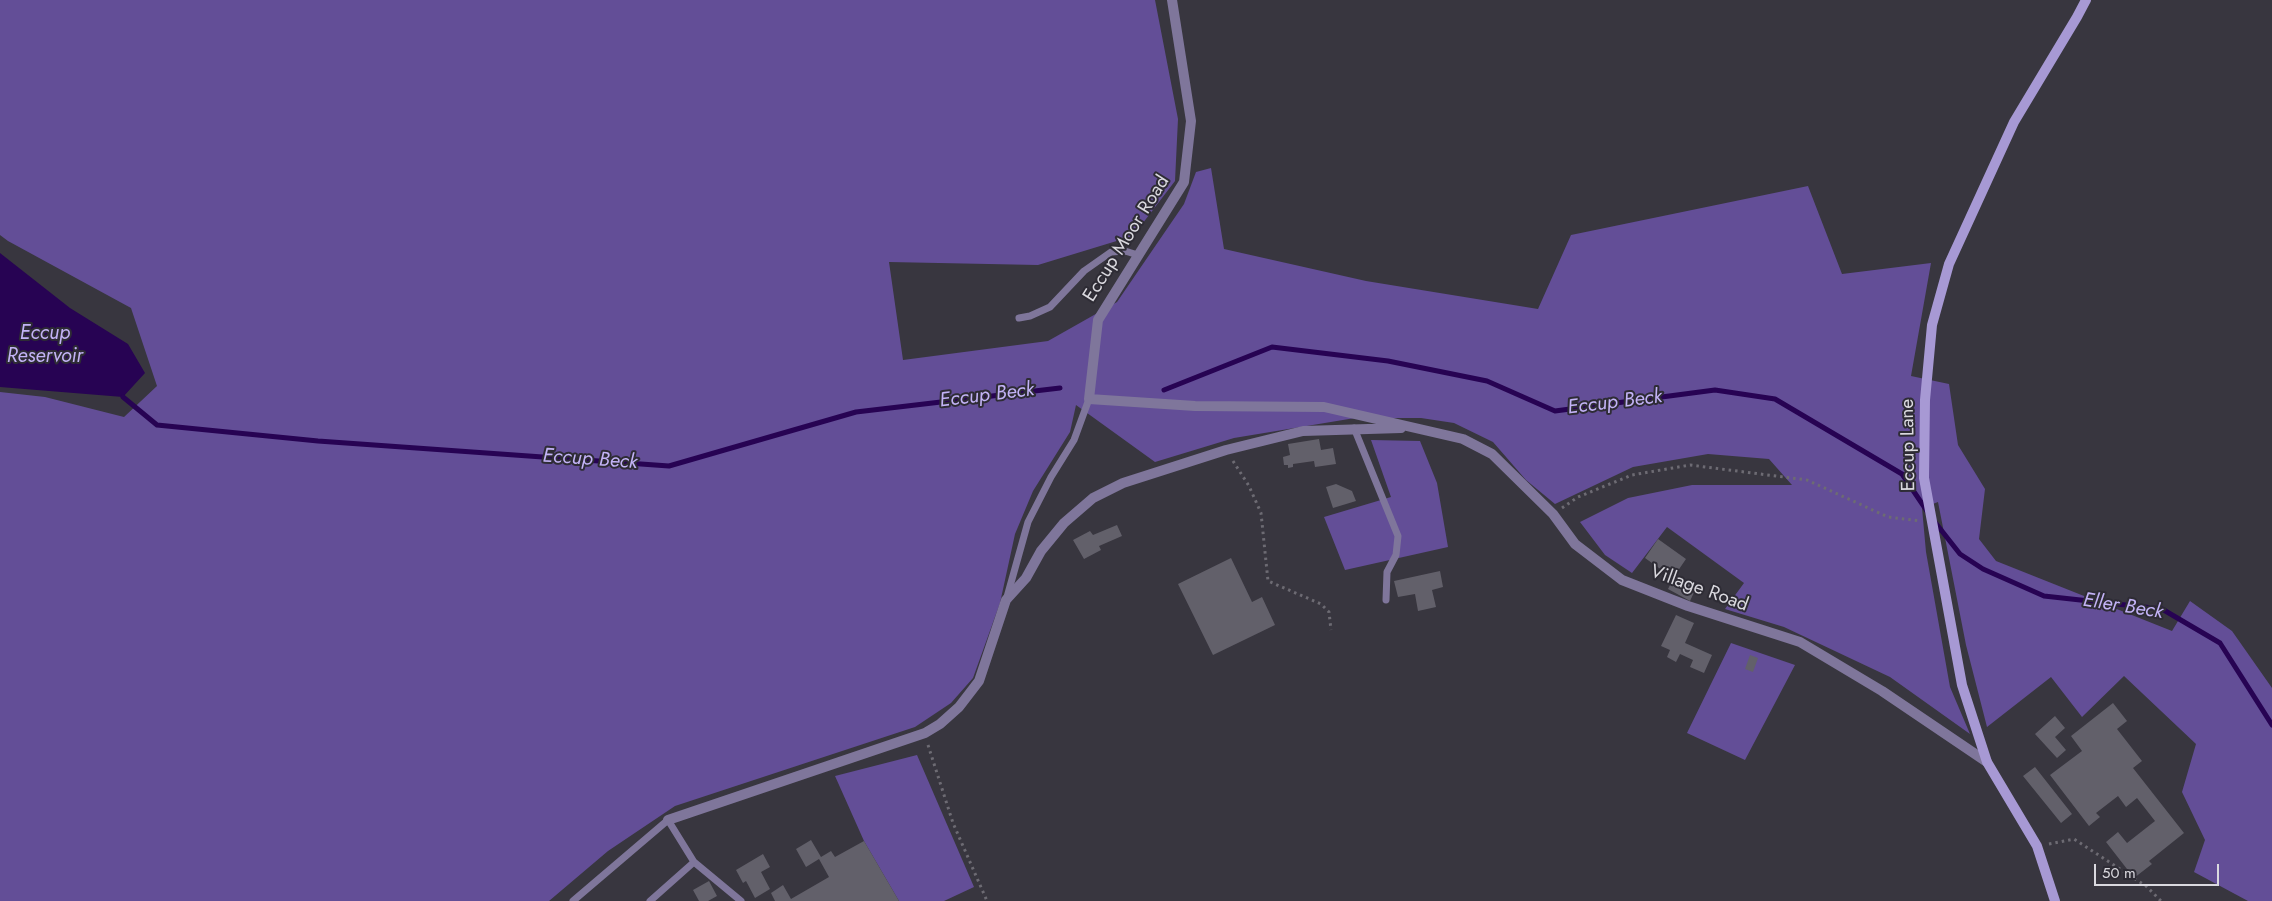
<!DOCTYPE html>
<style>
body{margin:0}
#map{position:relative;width:2272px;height:901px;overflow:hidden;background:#38363f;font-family:Jost,sans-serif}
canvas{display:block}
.scale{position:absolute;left:2094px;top:864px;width:125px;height:22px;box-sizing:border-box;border:2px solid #dad9df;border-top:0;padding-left:6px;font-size:15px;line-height:18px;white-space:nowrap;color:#dad9df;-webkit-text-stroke:4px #2e2c35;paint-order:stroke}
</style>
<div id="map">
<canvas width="2272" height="901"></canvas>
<div class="scale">50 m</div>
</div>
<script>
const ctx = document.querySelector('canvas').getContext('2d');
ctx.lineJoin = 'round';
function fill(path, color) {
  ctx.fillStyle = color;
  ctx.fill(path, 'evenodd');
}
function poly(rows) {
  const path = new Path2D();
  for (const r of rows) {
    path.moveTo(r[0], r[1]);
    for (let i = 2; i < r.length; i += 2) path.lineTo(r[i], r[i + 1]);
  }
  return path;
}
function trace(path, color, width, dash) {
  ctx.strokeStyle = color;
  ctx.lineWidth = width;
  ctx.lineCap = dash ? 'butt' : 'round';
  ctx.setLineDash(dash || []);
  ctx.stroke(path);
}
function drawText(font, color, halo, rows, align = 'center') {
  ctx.font = font + ' Jost,sans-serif';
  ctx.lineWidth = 4;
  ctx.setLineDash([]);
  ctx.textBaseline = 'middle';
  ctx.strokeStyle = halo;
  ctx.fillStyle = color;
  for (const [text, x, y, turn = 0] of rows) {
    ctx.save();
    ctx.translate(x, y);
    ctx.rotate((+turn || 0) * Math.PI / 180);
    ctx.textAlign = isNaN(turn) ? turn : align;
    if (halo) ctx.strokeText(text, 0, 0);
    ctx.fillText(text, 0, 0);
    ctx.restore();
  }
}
const green = poly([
 [0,0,1155,0,1178,119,1175,181,1133,236,1038,265,889,262,903,360,1048,341,1117,302,1184,204,1196,172,1211,168,1224,249,1366,281,1538,309,1571,235,1808,186,1842,274,1931,263,1911,376,1949,384,1958,445,1985,489,1979,539,1996,561,2172,631,2190,601,2232,631,2272,688,2272,901,2248,901,2194,872,2205,840,2182,792,2196,744,2124,676,2082,717,2051,677,1987,727,1966,645,1938,502,1922,508,1926,552,1950,687,1970,734,1890,677,1784,627,1725,609,1744,583,1667,527,1632,573,1605,555,1580,522,1628,498,1692,485,1792,485,1769,459,1708,454,1633,467,1555,504,1526,480,1493,442,1454,423,1421,418,1355,418,1234,438,1155,462,1076,405,1070,432,1033,491,1015,534,1000,603,973,678,951,703,915,727,675,806,608,851,549,901,0,901,0,392,45,397,124,417,157,386,131,308,8,241,0,235],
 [1371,440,1420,441,1437,483,1448,547,1345,570,1324,517,1391,497],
 [1731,643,1795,665,1745,760,1687,733],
 [917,755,974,887,944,901,899,901,864,841,835,776]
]);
const water = poly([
 [0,253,70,308,128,344,145,373,123,397,0,387]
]);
const stream = poly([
 [1164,390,1272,347,1388,361,1487,381,1555,411,1715,390,1775,399,1902,474,1929,514],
 [123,397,157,425,318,441,669,466,856,412,1060,388],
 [1934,521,1960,554,1983,569,2044,596,2162,609,2220,643,2272,725]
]);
const building = poly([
 [1319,439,1321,450,1333,448,1336,464,1315,467,1314,461,1293,464,1293,467,1288,468,1288,465,1284,465,1283,457,1290,455,1288,444],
 [1336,484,1352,491,1356,501,1333,508,1326,487],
 [1117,525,1122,536,1099,546,1101,550,1084,559,1073,540,1090,531,1093,535],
 [1658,539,1686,559,1673,578,1645,558],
 [1231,558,1252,602,1262,597,1275,625,1213,655,1178,584],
 [1440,571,1443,587,1432,590,1436,607,1418,611,1415,594,1398,597,1394,581],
 [1675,575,1697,586,1690,601,1668,589],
 [1676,615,1694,623,1685,643,1712,655,1704,673,1690,667,1693,660,1680,654,1676,662,1667,657,1670,650,1661,646],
 [1750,655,1758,658,1753,672,1745,669],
 [2113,703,2127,721,2117,729,2142,761,2133,768,2184,833,2149,861,2152,864,2134,878,2106,842,2118,832,2127,843,2155,821,2137,798,2126,807,2118,796,2096,813,2100,817,2089,826,2050,775,2082,751,2071,736],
 [2055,716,2065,728,2055,737,2066,750,2057,758,2035,734],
 [2035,767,2072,814,2061,823,2023,776],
 [811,840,821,857,831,851,835,857,864,841,899,901,775,901,771,893,783,885,791,899,829,877,819,859,806,867,796,849],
 [763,854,770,867,761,872,770,889,755,898,746,881,743,883,736,870],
 [709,881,717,896,708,901,699,901,693,890]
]);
const path = poly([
 [1233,461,1249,486,1261,513,1268,581,1321,604,1329,612,1331,630],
 [1562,508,1578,497,1632,475,1690,465,1807,480,1888,517,1921,521],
 [928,745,953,823,987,901],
 [2049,844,2074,839,2146,886,2161,901]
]);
const lane = poly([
 [1019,318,1030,316,1050,307,1084,271,1111,252,1125,251,1138,255],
 [1354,428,1398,536,1396,555,1387,572,1386,600],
 [1007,597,1028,522,1051,477,1074,440,1089,399],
 [573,901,668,820,694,862,741,901],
 [650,901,694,862]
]);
const street = poly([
 [1172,0,1191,121,1184,182,1098,320,1089,399,1195,406,1324,407,1463,439,1492,454,1553,514,1575,544,1622,580,1688,606,1800,642,1882,691,1987,762],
 [668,820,925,733,940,724,959,707,979,681,1006,600,1026,578,1041,551,1064,523,1093,498,1123,483,1226,450,1303,431,1401,428]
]);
const secondary = poly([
 [2055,901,2037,846,1987,762,1962,685,1924,478,1925,400,1932,325,1949,264,2014,122,2077,17,2086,0]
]);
const streetNames = [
 ["Eccup Moor Road",1127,239,-58],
 ["Eccup Lane",1909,445,-91],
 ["Village Road",1699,589,20]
];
const waterNames = [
 ["Eccup",45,334],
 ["Reservoir",45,357],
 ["Eccup Beck",987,396,-7],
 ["Eccup Beck",1615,403,-7],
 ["Eccup Beck",590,460,4],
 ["Eller Beck",2123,607,9]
];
fill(green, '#634e97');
fill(water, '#270353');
trace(stream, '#270353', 5);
fill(building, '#62606a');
trace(path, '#6d6b73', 3, [2.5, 4]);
trace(lane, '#7f769b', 7);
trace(street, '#7f769b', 10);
trace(secondary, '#a799d4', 10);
drawText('19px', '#dad9df', '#2e2c35', streetNames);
drawText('italic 20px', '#c3b3f6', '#2e2c35', waterNames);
</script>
